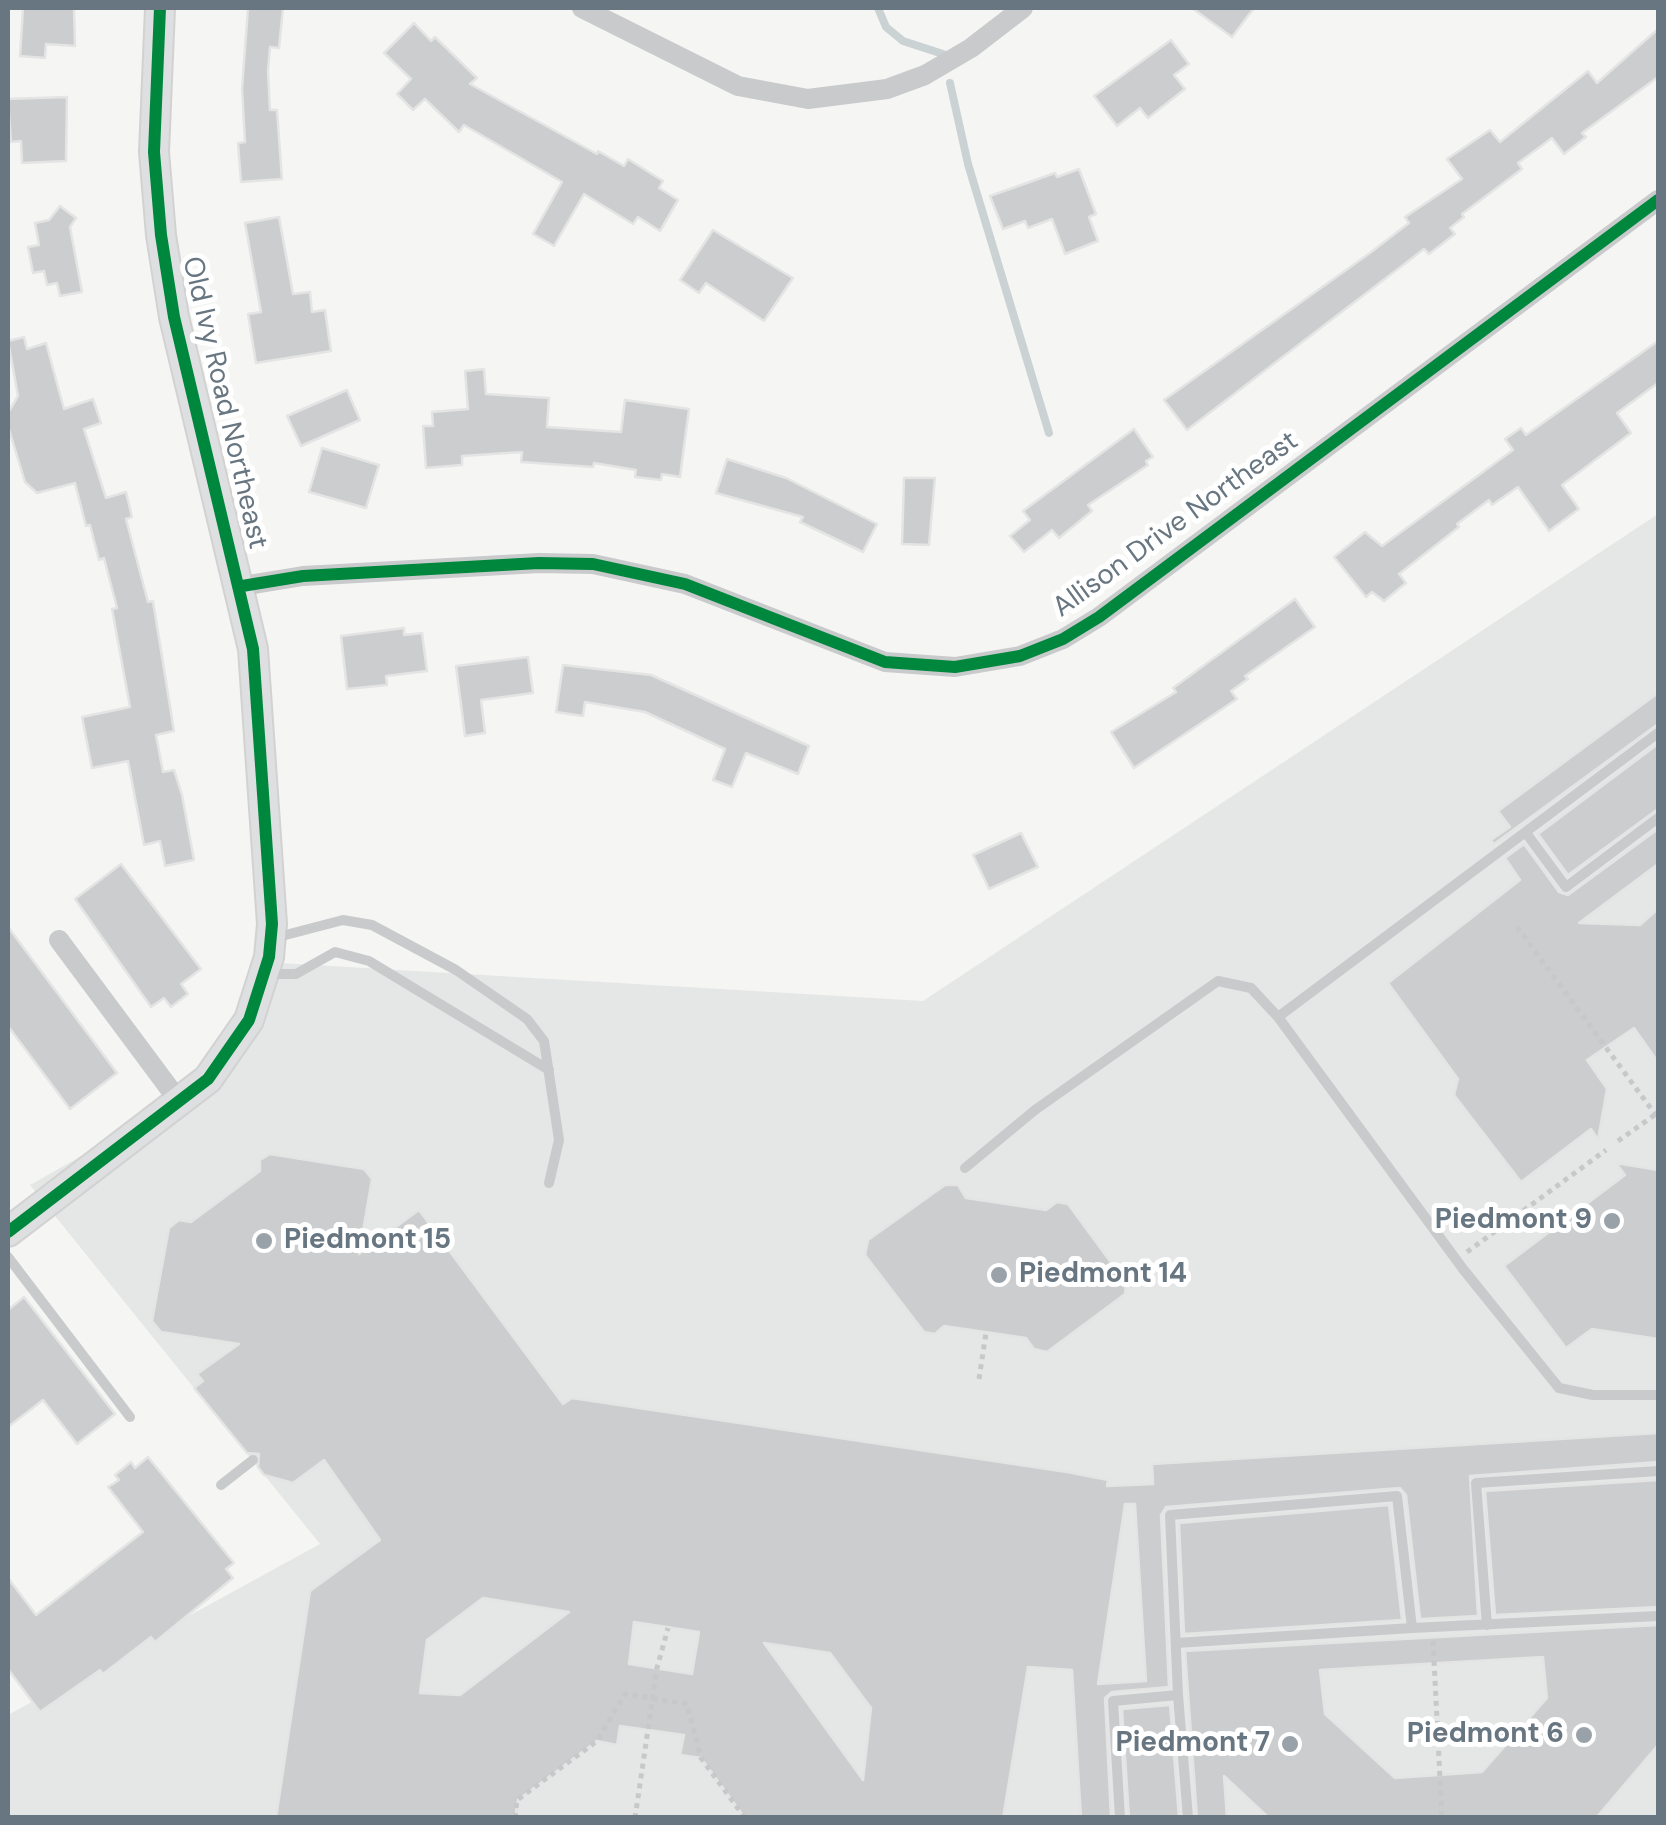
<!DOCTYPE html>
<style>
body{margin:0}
#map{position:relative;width:1666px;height:1825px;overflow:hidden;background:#f5f5f4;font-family:"DM Sans",sans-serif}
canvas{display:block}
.frame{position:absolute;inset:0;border:10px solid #687681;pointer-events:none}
</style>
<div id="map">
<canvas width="1666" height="1825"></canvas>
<div class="frame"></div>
</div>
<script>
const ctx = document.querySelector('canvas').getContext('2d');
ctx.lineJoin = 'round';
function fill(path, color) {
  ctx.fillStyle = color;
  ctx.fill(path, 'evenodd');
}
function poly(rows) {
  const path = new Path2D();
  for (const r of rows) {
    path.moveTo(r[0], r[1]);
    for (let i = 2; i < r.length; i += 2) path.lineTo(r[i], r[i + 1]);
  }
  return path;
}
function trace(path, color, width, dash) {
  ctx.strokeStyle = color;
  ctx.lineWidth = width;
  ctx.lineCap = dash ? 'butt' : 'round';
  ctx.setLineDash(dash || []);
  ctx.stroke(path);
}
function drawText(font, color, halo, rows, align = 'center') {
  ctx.font = font + ' "DM Sans",sans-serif';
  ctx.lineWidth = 10;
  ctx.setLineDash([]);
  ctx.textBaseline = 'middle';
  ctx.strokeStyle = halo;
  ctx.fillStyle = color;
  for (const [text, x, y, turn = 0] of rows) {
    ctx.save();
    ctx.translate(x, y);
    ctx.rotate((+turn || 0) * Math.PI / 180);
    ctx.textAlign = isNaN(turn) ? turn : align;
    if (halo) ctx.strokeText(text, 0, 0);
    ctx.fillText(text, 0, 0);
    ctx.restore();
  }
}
const built = poly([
 [1658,514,1658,1817,8,1818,8,1715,320,1544,30,1185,226,1074,280,963,923,1001]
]);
const stream = poly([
 [878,8,886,27,903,41,946,55],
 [950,83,968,164,1049,433]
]);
const building = poly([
 [23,8,74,8,75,46,46,44,45,58,20,56,23,8],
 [248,8,283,8,279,48,270,47,268,71,270,110,277,110,282,179,241,182,238,143,245,142,242,89,248,8],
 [1192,8,1254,8,1232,37,1192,8],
 [414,23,431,41,435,37,477,78,470,84,597,154,598,151,624,166,628,159,663,181,659,188,678,200,660,231,638,217,633,224,584,194,554,246,533,234,562,182,464,125,459,132,425,99,413,110,397,94,411,79,384,53,414,23],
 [1658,29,1658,77,1582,133,1586,137,1564,154,1552,138,1518,163,1522,169,1462,214,1464,217,1450,228,1455,234,1429,254,1424,249,1187,430,1164,400,1370,253,1409,223,1405,217,1462,179,1447,159,1490,130,1500,142,1588,71,1597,83,1658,29],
 [1171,40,1189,64,1174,75,1185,89,1148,118,1140,108,1117,126,1094,96,1171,40],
 [67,97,66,161,22,163,21,141,11,142,8,99,67,97],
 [1079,169,1096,214,1089,217,1098,241,1065,254,1052,219,1028,228,1025,221,1003,229,990,196,1055,173,1057,177,1079,169],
 [60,206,76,218,70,227,82,292,60,296,57,283,47,285,44,271,33,273,28,247,39,245,35,223,49,220,60,206],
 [279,217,293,294,310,292,312,312,325,310,331,351,256,363,248,314,261,312,245,223,279,217],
 [713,230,793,278,764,321,706,283,699,293,680,280,713,230],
 [24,337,27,349,46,343,64,409,93,399,101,423,84,429,106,498,126,492,132,517,126,519,148,602,153,601,174,731,156,735,163,772,174,770,182,795,194,860,165,866,160,841,144,845,128,761,92,768,82,717,130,707,112,609,117,608,104,558,99,560,90,525,86,526,75,483,37,493,25,482,8,426,8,413,18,396,8,341,24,337],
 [1658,341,1658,383,1617,413,1631,433,1562,485,1579,509,1549,531,1518,487,1492,505,1489,500,1457,524,1459,527,1399,574,1406,583,1384,601,1372,592,1366,597,1334,557,1365,532,1382,546,1513,450,1505,439,1521,428,1526,435,1658,341],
 [484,369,486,394,549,398,547,427,621,432,625,400,689,409,680,477,662,474,661,480,635,477,636,470,594,463,593,467,521,462,522,452,462,456,462,465,426,468,423,426,433,426,432,412,468,409,465,371,484,369],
 [347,390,360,420,301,446,287,416,347,390],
 [1134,429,1153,457,1146,461,1148,465,1088,505,1092,511,1059,538,1052,530,1024,552,1010,536,1030,520,1023,511,1134,429],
 [322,448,379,465,366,508,309,492,322,448],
 [727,459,786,478,877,524,863,552,800,522,803,517,716,493,727,459],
 [904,478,935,478,929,545,902,544,904,478],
 [1295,599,1315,627,1245,676,1248,679,1231,691,1237,699,1134,768,1111,732,1176,692,1173,688,1295,599],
 [404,628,404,635,422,633,427,671,386,676,387,685,347,689,341,636,404,628],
 [528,657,533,693,481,700,485,733,465,736,456,666,528,657],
 [563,665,651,675,809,746,798,774,746,753,732,787,713,780,725,749,645,712,585,702,583,716,556,712,563,665],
 [1658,693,1658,724,1494,844,1491,840,1510,827,1498,811,1658,693],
 [1658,744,1658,809,1568,875,1538,834,1658,744],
 [1658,829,1658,864,1579,923,1640,925,1658,909,1658,1062,1634,1028,1587,1060,1607,1089,1598,1140,1591,1129,1521,1182,1454,1095,1458,1079,1388,983,1520,880,1505,858,1524,844,1559,892,1568,895,1658,829],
 [1021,833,1038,867,989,889,973,855,1021,833],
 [121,864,201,969,181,984,188,994,171,1007,164,998,151,1007,75,899,121,864],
 [8,927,117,1073,70,1109,8,1026,8,927],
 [270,1154,364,1169,372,1179,359,1254,419,1210,563,1404,572,1398,1067,1472,1108,1480,1107,1486,1153,1484,1152,1464,1658,1433,1658,1462,1470,1476,1478,1616,1420,1619,1406,1495,1400,1488,1166,1507,1161,1515,1169,1687,1112,1692,1105,1698,1111,1818,1081,1818,1072,1670,1028,1667,1003,1818,745,1818,701,1758,680,1755,684,1735,620,1726,617,1745,597,1741,518,1800,515,1818,276,1818,310,1591,380,1540,324,1460,293,1483,264,1475,258,1467,259,1454,247,1453,194,1388,203,1381,197,1374,239,1344,161,1332,152,1321,169,1228,179,1220,191,1222,260,1171,260,1160,270,1154],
 [1125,1504,1135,1504,1146,1681,1098,1684,1125,1504],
 [483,1598,569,1612,460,1695,420,1693,427,1640,483,1598],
 [634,1622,699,1632,692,1674,629,1664,634,1622],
 [764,1643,830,1653,871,1708,863,1780,764,1643],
 [1616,1163,1658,1170,1658,1339,1592,1329,1566,1348,1504,1266,1625,1175,1616,1163],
 [945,1185,958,1185,966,1198,1046,1210,1057,1202,1068,1204,1126,1283,1125,1294,1047,1352,1034,1349,1026,1338,944,1326,935,1334,924,1332,865,1255,868,1240,945,1185],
 [24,1297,115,1414,77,1444,43,1400,8,1427,8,1310,24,1297],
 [148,1457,234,1563,226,1569,233,1578,155,1642,151,1637,103,1674,100,1670,40,1712,8,1669,8,1578,36,1615,143,1532,108,1487,119,1480,115,1475,131,1462,135,1468,148,1457],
 [1658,1480,1658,1607,1495,1615,1485,1491,1658,1480],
 [1389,1505,1402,1620,1184,1634,1179,1523,1389,1505],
 [1658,1625,1658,1745,1596,1818,1269,1818,1224,1776,1227,1818,1197,1818,1185,1651,1658,1625],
 [1543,1657,1547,1698,1482,1772,1395,1778,1325,1714,1320,1670,1543,1657],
 [1170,1705,1179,1818,1129,1818,1122,1709,1170,1705]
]);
const path = poly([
 [1517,927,1658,1118],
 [1618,1141,1656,1114],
 [1467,1252,1606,1150],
 [979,1379,986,1333],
 [1433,1641,1442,1818],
 [515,1818,517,1800,597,1741,625,1694,687,1704,701,1758,745,1818],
 [635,1818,657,1668,668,1628]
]);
const lane = poly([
 [1526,833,1566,887,1658,818],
 [274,938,343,920,372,925,456,970,527,1019,544,1041,559,1140,549,1183],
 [268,974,296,974,335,952,369,961,549,1070],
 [1278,1017,1658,733],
 [965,1168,1035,1110,1218,981,1251,988,1278,1017,1463,1269,1559,1388,1593,1395,1658,1395],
 [8,1257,130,1417],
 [221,1485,253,1460],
 [1487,1625,1476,1483,1658,1471],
 [1176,1643,1412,1628],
 [1178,1695,1170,1515,1397,1496,1412,1628,1658,1616],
 [1120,1818,1113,1701,1178,1695,1188,1818]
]);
const street = poly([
 [582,8,738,86,808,99,887,89,925,75,971,48,1023,8],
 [242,586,303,576,539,563,593,564,685,584,885,662,955,667,1020,656,1063,639,1099,617,1658,200],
 [59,940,181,1104]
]);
const secondary = poly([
 [8,1232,208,1079,249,1020,269,957,272,924,253,649,174,317,161,235,154,152,160,8]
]);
const cycleway = poly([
 [242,586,303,576,539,563,593,564,685,584,885,662,955,667,1020,656,1063,639,1099,617,1658,200],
 [8,1232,208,1079,249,1020,269,957,272,924,253,649,174,317,161,235,154,152,160,8]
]);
const markers = [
 [1612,1221,10,"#99a2a9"],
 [264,1241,10,"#99a2a9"],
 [999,1275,10,"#99a2a9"],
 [1584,1735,10,"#99a2a9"],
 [1290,1744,10,"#99a2a9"]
];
const streetNames = [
 ["Old Ivy Road Northeast",224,403,77],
 ["Allison Drive Northeast",1176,525,-36]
];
const poiNames = [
 ["Piedmont 9",1592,1221],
 ["Piedmont 15",284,1241,"left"],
 ["Piedmont 14",1019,1275,"left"],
 ["Piedmont 6",1564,1735],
 ["Piedmont 7",1270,1744]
];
fill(built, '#e5e6e6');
trace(stream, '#cbd2d4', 8);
fill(building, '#cccdce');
trace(building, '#e4e4e4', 2.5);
trace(secondary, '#d2d2d2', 32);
trace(path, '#c7c8c9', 5, [5, 5]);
trace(lane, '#c9cacb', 10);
trace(street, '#c9cacb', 20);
trace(secondary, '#dedfe0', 28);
trace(cycleway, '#00873e', 12);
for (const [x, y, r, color] of markers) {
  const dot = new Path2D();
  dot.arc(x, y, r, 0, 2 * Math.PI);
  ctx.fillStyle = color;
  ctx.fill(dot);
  trace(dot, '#fff', 4);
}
drawText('28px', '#687681', '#fff', streetNames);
drawText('bold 28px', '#687681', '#fff', poiNames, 'right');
</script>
